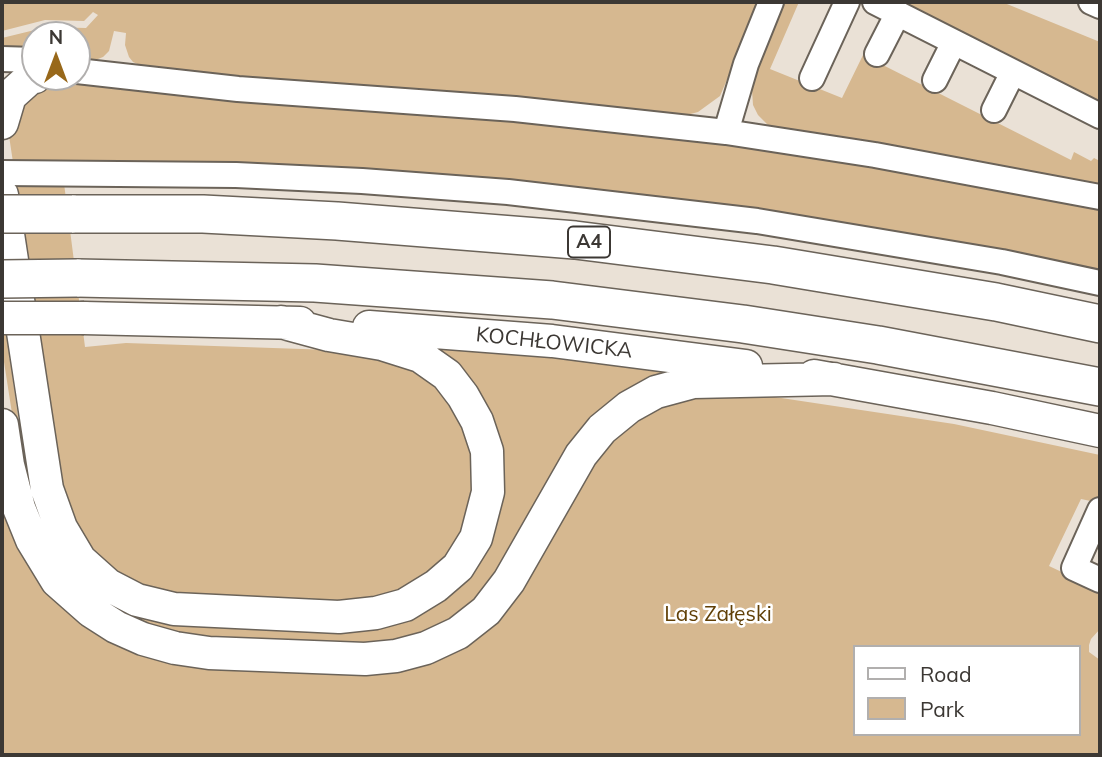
<!DOCTYPE html>
<meta charset="utf-8">
<style>
body{margin:0}
#map{position:relative;width:1102px;height:757px;overflow:hidden;background:#eae1d6;font-family:Mulish,sans-serif}
canvas{display:block}
.frame{position:absolute;inset:0;border:4px solid #3c3834;pointer-events:none}
.legend{position:absolute;left:853px;top:645px;width:228px;height:91px;box-sizing:border-box;background:#fff;border:2px solid #b1afae;margin:0;padding:9px 12px;list-style:none;font-size:21px;color:#3c3834}
.legend li{display:flex;align-items:center;gap:14px;height:35px}
.legend b{width:35px;border:2px solid #b1afae}
.north{position:absolute;left:21px;top:21px;width:70px;height:70px;box-sizing:border-box;background:#fff;border:2px solid #b1afae;border-radius:50%;rotate:0deg;font-size:19px;font-weight:700;line-height:28px;text-align:center;color:#3c3834}
.north::after{content:'';display:block;margin:auto;width:24px;height:32px;background:#98681a;clip-path:polygon(50% 0,100% 100%,50% 72%,0 100%)}
</style>
<div id="map">
<canvas width="1102" height="757"></canvas>
<div class="frame"></div>
<ul class="legend">
<li><b style="height:9px;background:#fff"></b>Road</li>
<li><b style="height:19px;background:#d6b890"></b>Park</li>
</ul>
<div class="north">N</div>
</div>
<script>
const ctx = document.querySelector('canvas').getContext('2d');
ctx.lineJoin = 'round';
function fill(path, color) {
  ctx.fillStyle = color;
  ctx.fill(path, 'evenodd');
}
function poly(rows) {
  const path = new Path2D();
  for (const r of rows) {
    path.moveTo(r[0], r[1]);
    for (let i = 2; i < r.length; i += 2) path.lineTo(r[i], r[i + 1]);
  }
  return path;
}
function trace(path, color, width, dash) {
  ctx.strokeStyle = color;
  ctx.lineWidth = width;
  ctx.lineCap = dash ? 'butt' : 'round';
  ctx.setLineDash(dash || []);
  ctx.stroke(path);
}
function drawText(font, color, halo, rows, align = 'center') {
  ctx.font = font + ' Mulish,sans-serif';
  ctx.lineWidth = 5;
  ctx.setLineDash([]);
  ctx.textBaseline = 'middle';
  ctx.strokeStyle = halo;
  ctx.fillStyle = color;
  for (const [text, x, y, turn = 0] of rows) {
    ctx.save();
    ctx.translate(x, y);
    ctx.rotate((+turn || 0) * Math.PI / 180);
    ctx.textAlign = isNaN(turn) ? turn : align;
    if (halo) ctx.strokeText(text, 0, 0);
    ctx.fillText(text, 0, 0);
    ctx.restore();
  }
}
const green = poly([
 [2,2,760,2,720,96,698,112,683,116,239,78,144,67,133,62,129,57,125,45,126,33,114,31,109,51,103,57,93,61,77,59,77,35,35,35,35,55,2,52,2,38,47,27,86,28,98,15,93,12,84,21,45,20,2,31],
 [782,2,799,2,770,69,842,98,863,55,1071,160,1074,152,1091,161,1094,158,1100,161,1100,185,997,165,783,130,769,126,758,115,753,105,752,90,754,71],
 [890,2,1002,2,1100,42,1100,111],
 [57,80,174,93,501,119,687,138,861,164,1100,208,1100,271,777,212,575,187,327,167,61,160,85,347,126,343,361,351,418,370,432,380,451,400,472,448,476,479,470,514,450,556,404,591,361,603,225,601,155,592,114,572,83,540,62,489,8,129,16,101,44,82],
 [2,303,23,452,42,525,56,550,101,595,399,619,500,488,427,346,679,368,635,390,494,584,454,622,398,645,192,640,154,632,97,601,37,527,18,452,2,349],
 [748,393,954,424,1100,455,1100,503,1081,499,1049,566,1100,590,1100,629,1091,639,1089,645,1089,652,1100,660,1100,755,2,755,2,492,122,643,445,652,600,449,648,409,685,395],
 [855,647,1079,647,1079,734,855,734]
]);
const minor = poly([
 [875,2,1100,116],
 [1091,2,1100,6],
 [877,54,898,13],
 [2,59,35,60],
 [77,71,238,89,515,109,726,132,875,155,1100,197],
 [812,78,847,2],
 [935,80,954,42],
 [994,110,1013,72],
 [726,132,746,64,771,2],
 [2,173,236,175,362,181,508,192,757,221,1002,262,1100,283],
 [1100,510,1074,568,1100,580]
]);
const major = poly([
 [2,123,10,96,30,78,35,77],
 [2,195,47,489,61,528,80,560,108,585,137,600,174,609,339,617,376,613,405,605,436,586,458,567,476,538,488,492,487,451,477,421,463,396,447,375,420,356,382,344,329,335,281,322],
 [84,318,300,323],
 [369,327,552,341,746,366],
 [814,376,992,408,1100,431],
 [2,425,8,465,19,508,32,540,57,581,91,611,116,627,143,639,175,648,209,653,365,659,396,656,426,648,458,633,486,611,509,581,581,455,602,429,629,407,656,392,693,382,834,379]
]);
const highway = poly([
 [72,214,203,214,337,221,575,240,773,265,996,302,1100,324],
 [77,278,315,283,552,300,743,324,878,345,1100,387]
]);
const majorBridge = poly([
 [2,318,84,318]
]);
const highwayBridge = poly([
 [2,214,72,214],
 [2,279,77,278]
]);
const shields = [
 [589,242,42]
];
const shieldNames = [
 ["A4",589,242]
];
const streetNames = [
 ["KOCHŁOWICKA",554,343,6]
];
const parkNames = [
 ["Las Załęski",718,615]
];
fill(green, '#d6b890');
trace(minor, '#6b6359', 28);
trace(major, '#6b6359', 35);
trace(highway, '#6b6359', 40);
trace(minor, '#fff', 24);
trace(major, '#fff', 32);
trace(highway, '#fff', 37);
trace(majorBridge, '#6b6359', 35, []);
trace(highwayBridge, '#6b6359', 40, []);
trace(majorBridge, '#fff', 32);
trace(highwayBridge, '#fff', 37);
for (const [x, y, w] of shields) {
  const box = new Path2D();
  box.roundRect(x - w / 2, y - 15.5, w, 31, 5);
  ctx.fillStyle = '#fff';
  ctx.fill(box);
  trace(box, '#3c3834', 2);
}
drawText('bold 19px', '#3c3834', null, shieldNames);
drawText('21px', '#3c3834', '#fff', streetNames);
drawText('21px', '#603f06', '#fff', parkNames);
</script>
